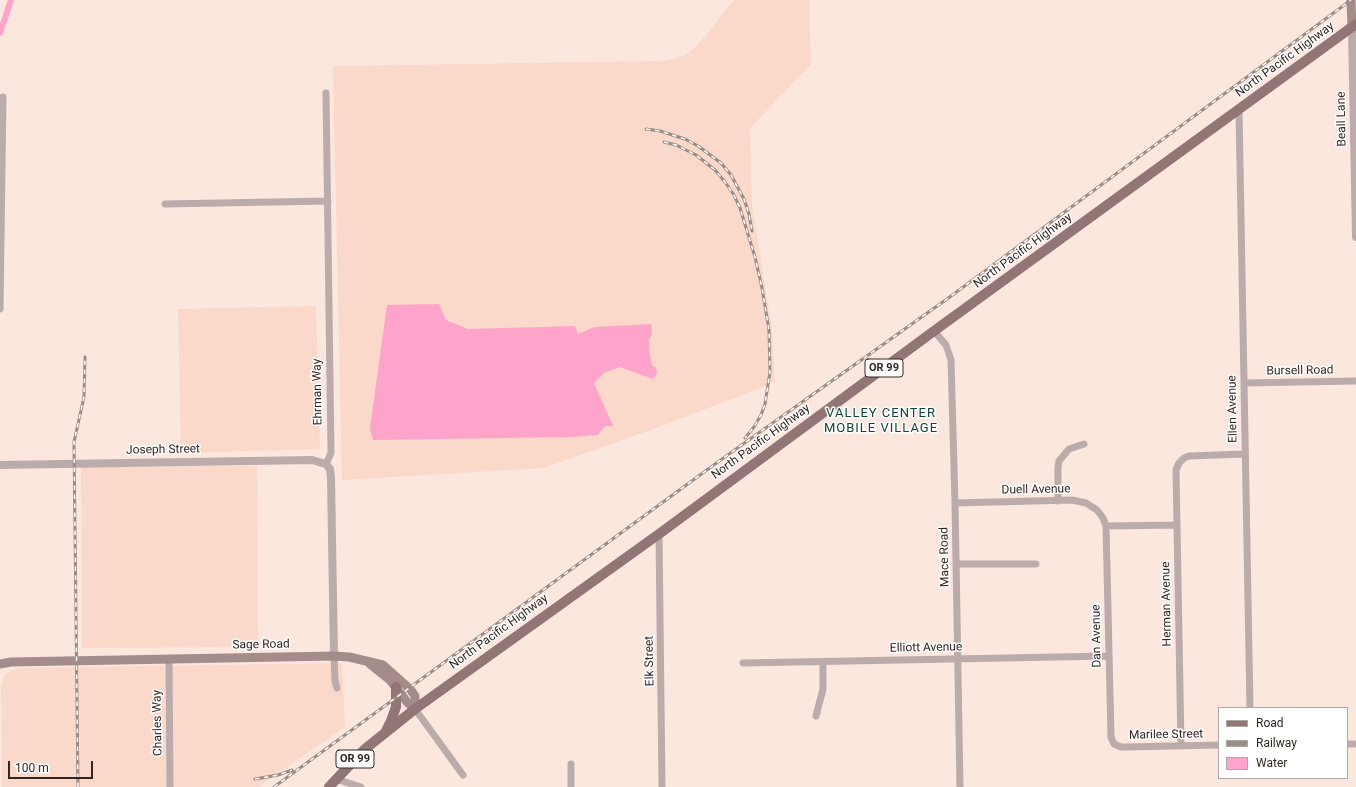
<!DOCTYPE html>
<style>
body{margin:0}
#map{position:relative;width:1356px;height:787px;overflow:hidden;background:#fce7de;font-family:Roboto,sans-serif}
canvas{display:block}
.legend{position:absolute;left:1218px;top:707px;width:130px;height:72px;box-sizing:border-box;background:#fff;border:1px solid #ada8a6;margin:0;padding:5px 7px;list-style:none;font-size:12px;color:#332621}
.legend li{display:flex;align-items:center;gap:8px;height:20px}
.legend b{width:20px;border:1px solid #ada8a6}
.scale{position:absolute;left:8px;top:761px;width:85px;height:18px;box-sizing:border-box;border:2px solid #332621;border-top:0;padding-left:5px;font-size:12px;line-height:14px;white-space:nowrap;color:#332621;-webkit-text-stroke:3px #fff;paint-order:stroke}
</style>
<div id="map">
<canvas width="1356" height="787"></canvas>
<ul class="legend">
<li><b style="height:5px;background:#927575"></b>Road</li>
<li><b style="height:5px;background:#9d8b84"></b>Railway</li>
<li><b style="height:11px;background:#fea4ca"></b>Water</li>
</ul>
<div class="scale">100 m</div>
</div>
<script>
const ctx = document.querySelector('canvas').getContext('2d');
ctx.lineJoin = 'round';
function fill(path, color) {
  ctx.fillStyle = color;
  ctx.fill(path, 'evenodd');
}
function poly(rows) {
  const path = new Path2D();
  for (const r of rows) {
    path.moveTo(r[0], r[1]);
    for (let i = 2; i < r.length; i += 2) path.lineTo(r[i], r[i + 1]);
  }
  return path;
}
function trace(path, color, width, dash) {
  ctx.strokeStyle = color;
  ctx.lineWidth = width;
  ctx.lineCap = dash ? 'butt' : 'round';
  ctx.setLineDash(dash || []);
  ctx.stroke(path);
}
function drawText(font, color, halo, rows, align = 'center') {
  ctx.font = font + ' Roboto,sans-serif';
  ctx.lineWidth = 3;
  ctx.setLineDash([]);
  ctx.textBaseline = 'middle';
  ctx.strokeStyle = halo;
  ctx.fillStyle = color;
  for (const [text, x, y, turn = 0] of rows) {
    ctx.save();
    ctx.translate(x, y);
    ctx.rotate((+turn || 0) * Math.PI / 180);
    ctx.textAlign = isNaN(turn) ? turn : align;
    if (halo) ctx.strokeText(text, 0, 0);
    ctx.fillText(text, 0, 0);
    ctx.restore();
  }
}
const built = poly([
 [736,0,809,0,811,64,750,128,752,205,772,330,775,382,667,424,544,468,342,480,333,66,665,61,684,56,693,49,709,32,730,4],
 [316,306,320,449,181,453,178,309],
 [257,466,258,647,82,648,81,467],
 [342,663,345,727,258,787,2,787,1,688,5,674,18,668]
]);
const water = poly([
 [439,304,446,320,468,329,575,326,578,334,594,327,651,324,652,335,649,339,650,355,652,365,656,368,657,374,653,379,620,367,604,373,594,383,613,426,605,426,598,435,571,437,373,440,370,428,387,305]
]);
const canal = poly([
 [0,33,11,0]
]);
const minor = poly([
 [326,93,331,453,326,464],
 [1239,110,1250,708],
 [165,204,328,201],
 [0,309,3,97],
 [934,331,946,345,951,360,955,503,960,787],
 [1244,383,1356,381],
 [1058,501,1058,467,1059,461,1069,449,1084,444],
 [955,503,1072,500,1086,503,1097,510,1103,518,1106,526,1111,737,1114,744,1121,747,1127,747,1219,745],
 [1106,526,1176,525],
 [659,534,662,787],
 [956,564,1036,564],
 [334,656,335,681,337,688],
 [169,660,170,787],
 [743,663,1109,656],
 [415,709,463,775],
 [816,716,823,689,823,662],
 [1347,744,1356,744],
 [1181,746,1176,470,1179,463,1184,458,1189,456,1245,454],
 [571,764,571,787],
 [336,779,361,787]
]);
const tertiary = poly([
 [1352,27,1356,237],
 [0,465,312,460,326,464,330,469,331,478,334,656]
]);
const secondary = poly([
 [1351,0,1352,27],
 [0,664,11,662,334,656,349,657,383,665,410,689,415,696,415,709],
 [370,664,390,680,407,702,415,709]
]);
const primary = poly([
 [386,731,391,721,396,707,396,687],
 [329,787,365,749,415,709,659,534,934,331,1356,24]
]);
const rail = poly([
 [646,129,660,131,685,139,698,146,721,163,731,175,744,199,749,214,752,231],
 [664,142,676,145,696,155,715,170,725,182,734,195,740,208,755,257,762,288,769,330,770,372,765,404,761,415,754,427,745,438],
 [255,779,278,775,292,770],
 [78,787,74,442,84,397,85,357],
 [274,787,715,464,947,299,1351,0]
]);
const shields = [
 [884,368,38],
 [355,759,38]
];
const shieldNames = [
 ["OR 99",884,368],
 ["OR 99",355,759]
];
const streetNames = [
 ["North Pacific Highway",1285,60,-36],
 ["Beall Lane",1342,119,-91],
 ["North Pacific Highway",1023,251,-36],
 ["Bursell Road",1300,371,-1],
 ["Ehrman Way",318,392,-91],
 ["Ellen Avenue",1233,409,-91],
 ["North Pacific Highway",761,442,-36],
 ["Joseph Street",163,450,-1],
 ["Duell Avenue",1036,490,-1],
 ["Mace Road",945,557,-91],
 ["Herman Avenue",1167,604,-91],
 ["North Pacific Highway",499,632,-36],
 ["Dan Avenue",1097,636,-91],
 ["Sage Road",261,645,-1],
 ["Elliott Avenue",926,648,-1],
 ["Elk Street",650,661,-91],
 ["Charles Way",158,723,-91],
 ["Marilee Street",1166,735,-1]
];
const neighbourhoodNames = [
 ["VALLEY CENTER",881,414],
 ["MOBILE VILLAGE",881,429]
];
fill(built, '#fad8ca');
fill(water, '#fea4ca');
trace(canal, '#fea4ca', 6);
trace(minor, '#bcabab', 7);
trace(tertiary, '#bcabab', 8);
trace(secondary, '#a48c8b', 9);
trace(primary, '#927575', 10);
trace(rail, '#9d8b84', 3);
trace(rail, '#fff', 1.5, [4.5]);
for (const [x, y, w] of shields) {
  const box = new Path2D();
  box.roundRect(x - w / 2, y - 9, w, 18, 3);
  ctx.fillStyle = '#fff';
  ctx.fill(box);
  trace(box, '#332621', 1);
}
drawText('bold 11px', '#332621', null, shieldNames);
drawText('12px', '#332621', '#fff', streetNames);
ctx.letterSpacing = '1px';
drawText('13px', '#104537', '#fff', neighbourhoodNames);
ctx.letterSpacing = '0px';
</script>
